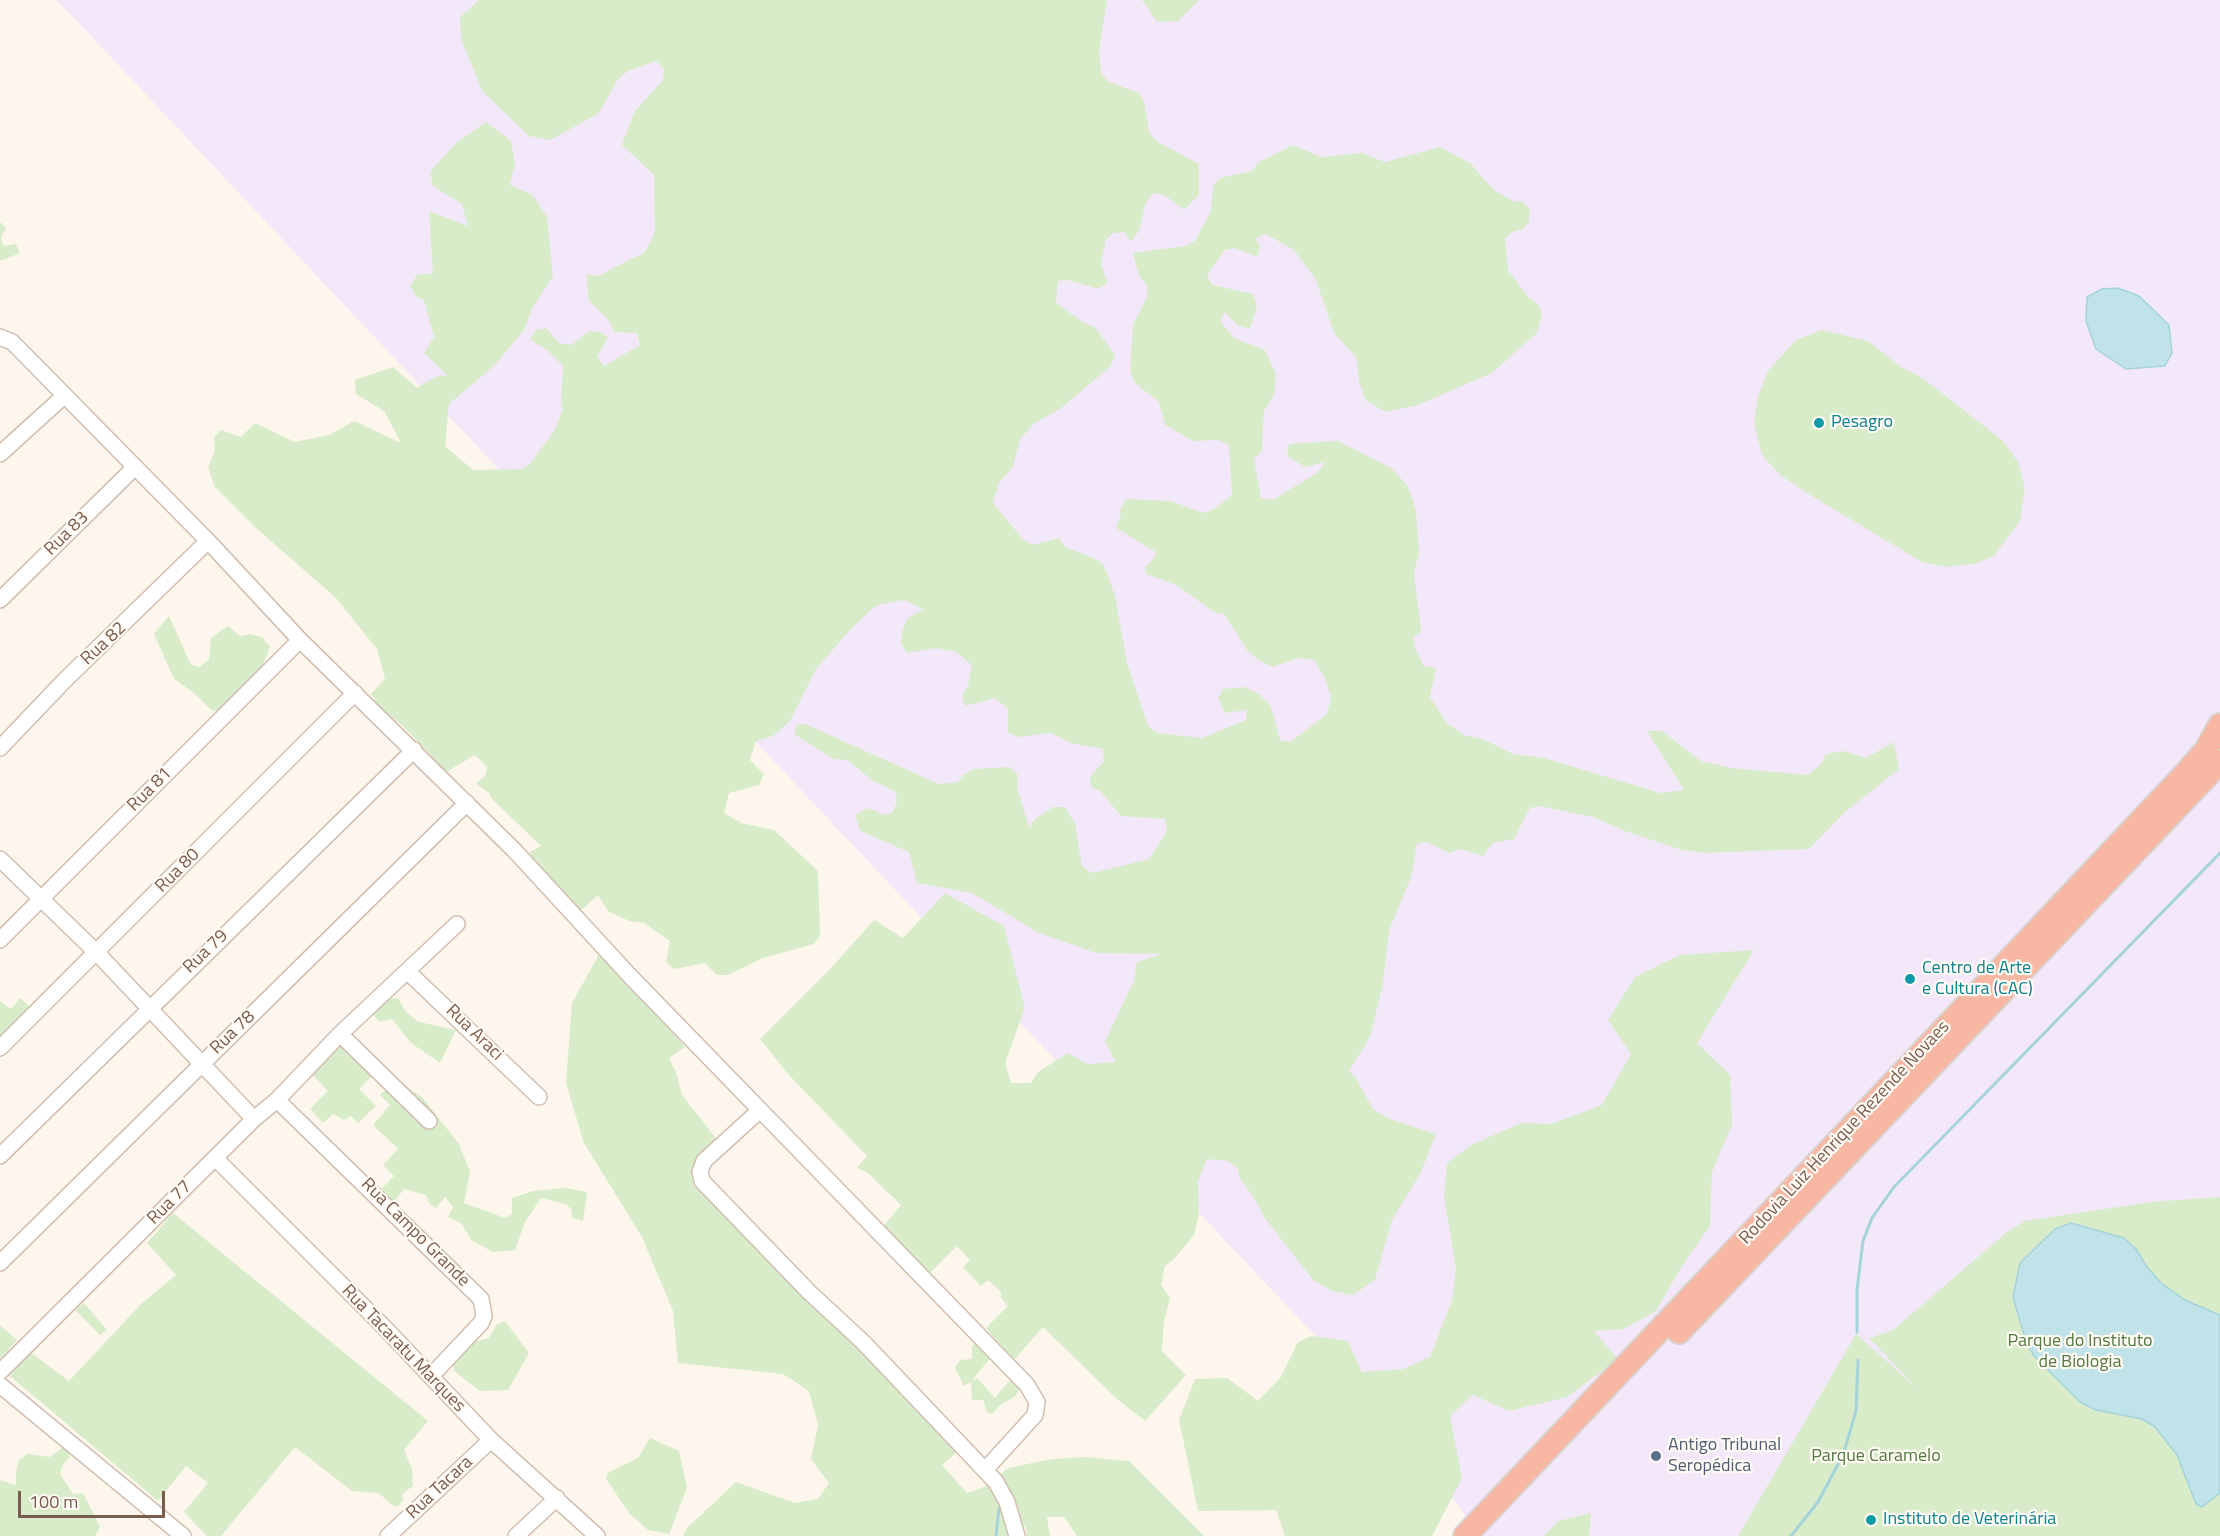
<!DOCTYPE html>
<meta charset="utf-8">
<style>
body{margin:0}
#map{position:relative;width:2220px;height:1536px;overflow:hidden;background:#fdf6ec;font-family:"Titillium Web",sans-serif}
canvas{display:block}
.scale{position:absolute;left:18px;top:1491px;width:147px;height:27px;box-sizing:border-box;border:3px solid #7a5c4d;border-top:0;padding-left:8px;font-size:18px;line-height:21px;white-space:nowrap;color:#7a5c4d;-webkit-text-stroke:4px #fffaf3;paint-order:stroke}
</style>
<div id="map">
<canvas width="2220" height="1536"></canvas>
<div class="scale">100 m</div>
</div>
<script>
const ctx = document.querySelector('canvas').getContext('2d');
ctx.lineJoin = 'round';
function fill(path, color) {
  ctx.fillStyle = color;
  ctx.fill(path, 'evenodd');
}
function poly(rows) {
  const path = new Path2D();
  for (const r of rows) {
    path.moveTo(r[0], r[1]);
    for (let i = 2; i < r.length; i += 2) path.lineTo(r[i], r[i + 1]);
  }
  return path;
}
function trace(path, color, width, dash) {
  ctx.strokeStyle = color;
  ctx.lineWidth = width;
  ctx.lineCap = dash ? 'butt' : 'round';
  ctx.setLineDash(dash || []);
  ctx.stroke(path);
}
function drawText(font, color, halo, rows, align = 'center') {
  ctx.font = font + ' "Titillium Web",sans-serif';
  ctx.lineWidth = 4.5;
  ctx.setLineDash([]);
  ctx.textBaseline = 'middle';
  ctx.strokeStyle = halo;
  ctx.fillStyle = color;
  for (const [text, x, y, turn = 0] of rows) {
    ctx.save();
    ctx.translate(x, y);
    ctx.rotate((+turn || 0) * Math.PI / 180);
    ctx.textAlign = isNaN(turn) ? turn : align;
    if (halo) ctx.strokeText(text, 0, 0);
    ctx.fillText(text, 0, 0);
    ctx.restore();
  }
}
const education = poly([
 [57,0,2220,0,2220,1536,1480,1536,1400,1426]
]);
const green = poly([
 [479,0,1107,0,1099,51,1101,73,1109,82,1139,93,1144,101,1149,132,1155,140,1199,164,1199,195,1184,210,1166,196,1154,193,1146,202,1139,231,1131,241,1124,232,1114,233,1106,239,1101,264,1107,283,1098,289,1068,280,1058,281,1056,303,1084,323,1095,327,1115,355,1111,366,1061,408,1034,424,1020,439,1013,467,999,483,993,503,1022,538,1032,545,1059,538,1065,547,1096,559,1104,565,1115,596,1127,663,1148,726,1157,733,1202,738,1246,720,1246,710,1225,713,1218,698,1223,689,1244,687,1259,694,1271,706,1280,740,1290,742,1327,714,1331,698,1325,678,1314,660,1298,658,1273,667,1258,660,1247,650,1224,614,1214,612,1176,585,1146,574,1145,568,1155,557,1156,552,1116,528,1121,514,1120,509,1126,499,1171,501,1203,513,1214,509,1232,495,1229,445,1218,440,1193,441,1165,425,1159,402,1134,382,1130,371,1133,324,1148,295,1146,284,1139,276,1133,253,1186,246,1195,241,1211,211,1213,186,1220,178,1252,171,1259,162,1293,145,1321,157,1362,153,1385,162,1440,147,1470,163,1493,189,1513,201,1523,202,1530,210,1529,222,1523,229,1512,232,1505,239,1508,270,1528,297,1538,304,1542,314,1537,333,1492,373,1418,405,1386,412,1365,400,1359,381,1356,357,1334,333,1316,280,1294,250,1266,234,1256,238,1260,247,1257,257,1235,248,1225,250,1207,275,1212,285,1253,294,1257,306,1250,329,1239,326,1224,312,1221,322,1234,338,1265,350,1276,374,1274,395,1264,411,1262,451,1254,459,1261,498,1273,500,1318,472,1325,462,1305,467,1287,456,1289,444,1338,441,1391,468,1408,486,1416,510,1419,553,1414,573,1421,632,1413,638,1415,648,1424,666,1436,668,1430,697,1447,723,1464,735,1485,740,1513,754,1544,758,1660,793,1684,790,1647,731,1662,731,1701,761,1731,768,1808,775,1821,764,1826,754,1843,751,1866,758,1894,742,1899,769,1845,812,1809,849,1705,853,1682,850,1625,831,1593,817,1540,806,1530,808,1514,839,1493,843,1483,856,1461,849,1449,853,1426,842,1417,844,1411,877,1389,931,1383,984,1370,1037,1349,1071,1356,1078,1373,1109,1390,1119,1436,1134,1420,1174,1392,1220,1375,1280,1353,1295,1332,1291,1313,1280,1264,1217,1253,1196,1240,1179,1238,1169,1228,1161,1207,1159,1198,1181,1199,1214,1194,1235,1173,1260,1165,1266,1161,1285,1170,1298,1164,1321,1162,1351,1186,1375,1145,1421,1117,1399,1043,1327,1014,1360,986,1328,1008,1306,1001,1298,1001,1292,988,1280,981,1286,963,1267,970,1260,957,1246,929,1274,882,1228,901,1205,868,1173,857,1168,867,1156,787,1073,760,1039,831,968,874,920,903,938,945,893,1004,926,1025,1008,1005,1063,1011,1083,1031,1083,1038,1072,1068,1053,1088,1064,1116,1062,1105,1041,1134,981,1137,962,1162,954,1096,953,1039,933,972,893,917,883,909,852,860,831,855,815,869,808,885,815,892,813,897,802,896,792,872,780,847,760,833,759,794,734,797,724,805,724,939,784,958,782,964,774,974,769,1010,767,1018,775,1017,787,1029,828,1035,819,1053,807,1065,807,1075,824,1082,867,1093,873,1149,859,1167,831,1165,819,1121,816,1100,791,1091,787,1090,777,1104,761,1103,749,1071,743,1051,733,1019,737,1008,733,1008,709,995,698,965,706,962,695,968,686,972,665,956,652,936,648,907,653,901,644,902,632,907,619,923,609,904,600,881,604,872,609,850,630,816,669,790,721,773,736,756,741,750,760,764,774,759,785,729,793,724,813,741,823,774,830,818,871,820,936,814,944,763,958,728,975,717,975,705,963,674,969,666,962,670,941,644,923,629,921,608,911,598,895,577,914,529,860,530,852,541,846,492,799,489,793,476,784,485,776,487,767,475,755,446,772,405,728,380,707,371,694,385,679,377,649,336,598,255,527,215,487,208,467,215,450,214,438,221,430,241,437,255,423,295,442,329,435,354,421,401,443,384,411,356,394,355,380,393,367,417,388,435,377,447,375,424,353,434,337,424,300,416,297,410,286,418,274,433,274,429,211,468,226,462,204,433,186,430,172,457,142,486,122,511,141,515,163,510,185,533,195,547,217,553,276,532,309,524,330,495,365,449,404,445,446,473,470,521,469,530,464,554,431,563,410,561,400,563,366,548,351,530,339,536,330,546,328,559,343,571,345,589,331,600,332,608,338,597,357,604,366,640,345,637,333,614,332,610,322,588,299,587,274,598,276,645,252,655,232,654,175,622,145,634,112,663,80,664,69,656,61,628,71,619,78,598,114,550,140,529,136,482,91,461,39,460,17],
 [1142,0,1199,0,1178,21,1157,22],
 [0,222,6,228,1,237,3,246,16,244,20,253,0,261],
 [1822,330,1868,341,1901,367,1924,379,2003,441,2018,462,2025,488,2020,521,1994,556,1974,564,1945,567,1922,562,1815,498,1780,475,1762,455,1754,422,1758,396,1768,371,1796,340],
 [169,616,191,665,200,667,209,659,211,638,228,626,240,636,250,634,262,637,270,647,257,679,220,712,211,710,194,693,174,679,154,634],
 [1754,950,1697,1043,1730,1075,1732,1124,1712,1172,1710,1226,1682,1266,1656,1311,1624,1329,1594,1331,1618,1359,1567,1397,1509,1411,1473,1395,1450,1416,1462,1478,1432,1536,1285,1536,1276,1510,1198,1511,1179,1420,1195,1379,1227,1378,1258,1401,1281,1377,1298,1342,1312,1336,1348,1341,1362,1372,1403,1369,1430,1357,1452,1300,1456,1269,1444,1196,1447,1163,1471,1145,1521,1123,1551,1124,1602,1105,1631,1054,1608,1020,1635,977,1680,955],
 [601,951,685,1047,669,1058,677,1075,682,1095,718,1141,694,1176,873,1359,958,1451,942,1465,967,1493,984,1487,1008,1468,1052,1459,1085,1457,1129,1461,1204,1536,1077,1536,1064,1517,1047,1517,1050,1536,1027,1536,1025,1526,1013,1525,1014,1536,683,1536,687,1528,736,1482,795,1503,818,1499,829,1483,811,1459,818,1425,809,1391,783,1374,678,1363,673,1311,642,1237,584,1143,566,1083,572,1003],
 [20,998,32,1008,0,1037,0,1001,11,1009],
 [398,998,406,1012,419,1022,456,1030,440,1063,411,1043,392,1019,380,1022,371,1013,382,999],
 [345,1037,377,1071,359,1089,376,1106,358,1123,351,1116,344,1120,333,1114,323,1123,310,1109,328,1091,310,1072],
 [396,1081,422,1097,459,1144,470,1172,464,1203,505,1218,512,1214,512,1198,533,1191,566,1188,587,1192,583,1221,572,1218,572,1210,566,1204,541,1198,525,1222,515,1250,493,1252,471,1240,462,1224,448,1217,453,1207,445,1197,436,1208,429,1203,426,1195,404,1189,392,1204,380,1190,394,1176,383,1165,398,1149,373,1125,390,1105,380,1095],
 [2220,1197,2220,1536,1738,1536,1856,1334,1917,1388,1869,1338,1893,1330,2007,1232,2025,1221,2151,1202],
 [173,1213,428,1421,404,1450,412,1469,413,1486,402,1494,403,1501,398,1506,393,1506,379,1493,352,1491,295,1447,221,1536,207,1536,184,1512,208,1483,186,1466,158,1501,10,1376,30,1352,69,1381,141,1304,176,1275,147,1243],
 [84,1303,107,1330,100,1335,75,1310],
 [505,1321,529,1353,508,1390,480,1391,454,1371,453,1363,457,1356,474,1342,489,1338,497,1324],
 [0,1325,17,1340,0,1359],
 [978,1338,994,1354,972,1380,978,1379,995,1398,1009,1381,1018,1383,1020,1388,1016,1396,1001,1404,992,1414,987,1412,983,1400,972,1400,971,1382,964,1386,955,1368,960,1360,972,1359,972,1347],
 [650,1438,679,1451,687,1488,669,1534,648,1530,630,1514,606,1479,609,1472,638,1458],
 [67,1444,70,1457,62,1466,60,1474,73,1494,83,1493,100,1527,95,1536,0,1536,0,1480,16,1485,16,1471,19,1460,27,1454,50,1457],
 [1591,1513,1589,1536,1544,1536,1558,1521]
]);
const water = poly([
 [2118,288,2139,296,2169,325,2172,353,2165,366,2126,369,2096,349,2086,321,2087,297,2102,289,2118,288],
 [2071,1223,2124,1238,2136,1249,2147,1267,2161,1283,2185,1300,2220,1315,2220,1493,2202,1507,2196,1504,2177,1455,2155,1427,2142,1419,2096,1410,2080,1402,2034,1356,2026,1342,2013,1297,2020,1263,2055,1229,2071,1223]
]);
const stream = poly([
 [1857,1332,1857,1290,1863,1241,1872,1218,1894,1187,2220,853],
 [996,1536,999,1508],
 [1791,1536,1818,1502,1843,1455,1856,1411,1858,1360]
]);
const minor = poly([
 [0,337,12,342,24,354,208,541,300,640,514,850,630,976,1027,1385,1037,1402,1035,1415,985,1470],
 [0,454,64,396],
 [0,600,134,468],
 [0,748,65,680,208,541],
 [0,859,97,953,254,1119],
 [0,940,300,640],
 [408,972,539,1097],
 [340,1034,429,1121],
 [0,1048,355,693],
 [277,1100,481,1299,484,1316,481,1323,431,1376],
 [759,1111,704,1161,700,1172,702,1181,809,1292,863,1342,996,1482,1007,1502,1017,1536],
 [0,1156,414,750],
 [215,1158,383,1326,491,1440,597,1536],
 [0,1263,467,803],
 [0,1372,254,1119,277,1100,340,1034,457,924],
 [0,1385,183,1536],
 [388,1536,491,1440],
 [516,1536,557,1498]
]);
const highway = poly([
 [1679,1332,2220,762],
 [1465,1536,2185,774,2206,750,2220,725]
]);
const markers = [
 [1819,423,6,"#0f9aa8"],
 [1910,979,6,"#0f9aa8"],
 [1656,1456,6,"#5c6f8a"],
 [1871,1520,6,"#0f9aa8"]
];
const cultureNames = [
 ["Pesagro",1831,423],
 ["Centro de Arte",1922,969],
 ["e Cultura (CAC)",1922,990],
 ["Instituto de Veterinária",1883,1520]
];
const streetNames = [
 ["Rua 83",67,534,-45],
 ["Rua 82",104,644,-43],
 ["Rua 81",150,790,-45],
 ["Rua 80",178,871,-45],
 ["Rua 79",206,952,-44],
 ["Rua 78",233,1033,-44],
 ["Rua Araci",474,1033,44],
 ["Rodovia Luiz Henrique Rezende Novaes",1845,1133,-47],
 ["Rua 77",170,1203,-45],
 ["Rua Campo Grande",415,1233,45],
 ["Rua Tacaratu Marques",403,1349,46],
 ["Rua Tacara",440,1488,-43]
];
const parkNames = [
 ["Parque do Instituto",2080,1342],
 ["de Biologia",2080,1363],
 ["Parque Caramelo",1876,1457]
];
const serviceNames = [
 ["Antigo Tribunal",1668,1446],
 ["Seropédica",1668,1467]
];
fill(education, '#f3e8fa');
fill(green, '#d8ecc9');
fill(water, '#bfe3e8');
trace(water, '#a5d3da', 1.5);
trace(stream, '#a5d3da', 3);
trace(minor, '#d1beb0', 18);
trace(highway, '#dad1cd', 26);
trace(minor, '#fff', 15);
trace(highway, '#f7b7a3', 22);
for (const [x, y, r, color] of markers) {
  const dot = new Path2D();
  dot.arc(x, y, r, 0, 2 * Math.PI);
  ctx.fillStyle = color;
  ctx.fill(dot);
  trace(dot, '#fffaf3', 2);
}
drawText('18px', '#0d838f', '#fffaf3', cultureNames, 'left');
drawText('18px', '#7a5c4d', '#fffaf3', streetNames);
drawText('18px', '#537a41', '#fffaf3', parkNames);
drawText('18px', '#4e5e75', '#fffaf3', serviceNames, 'left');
</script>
